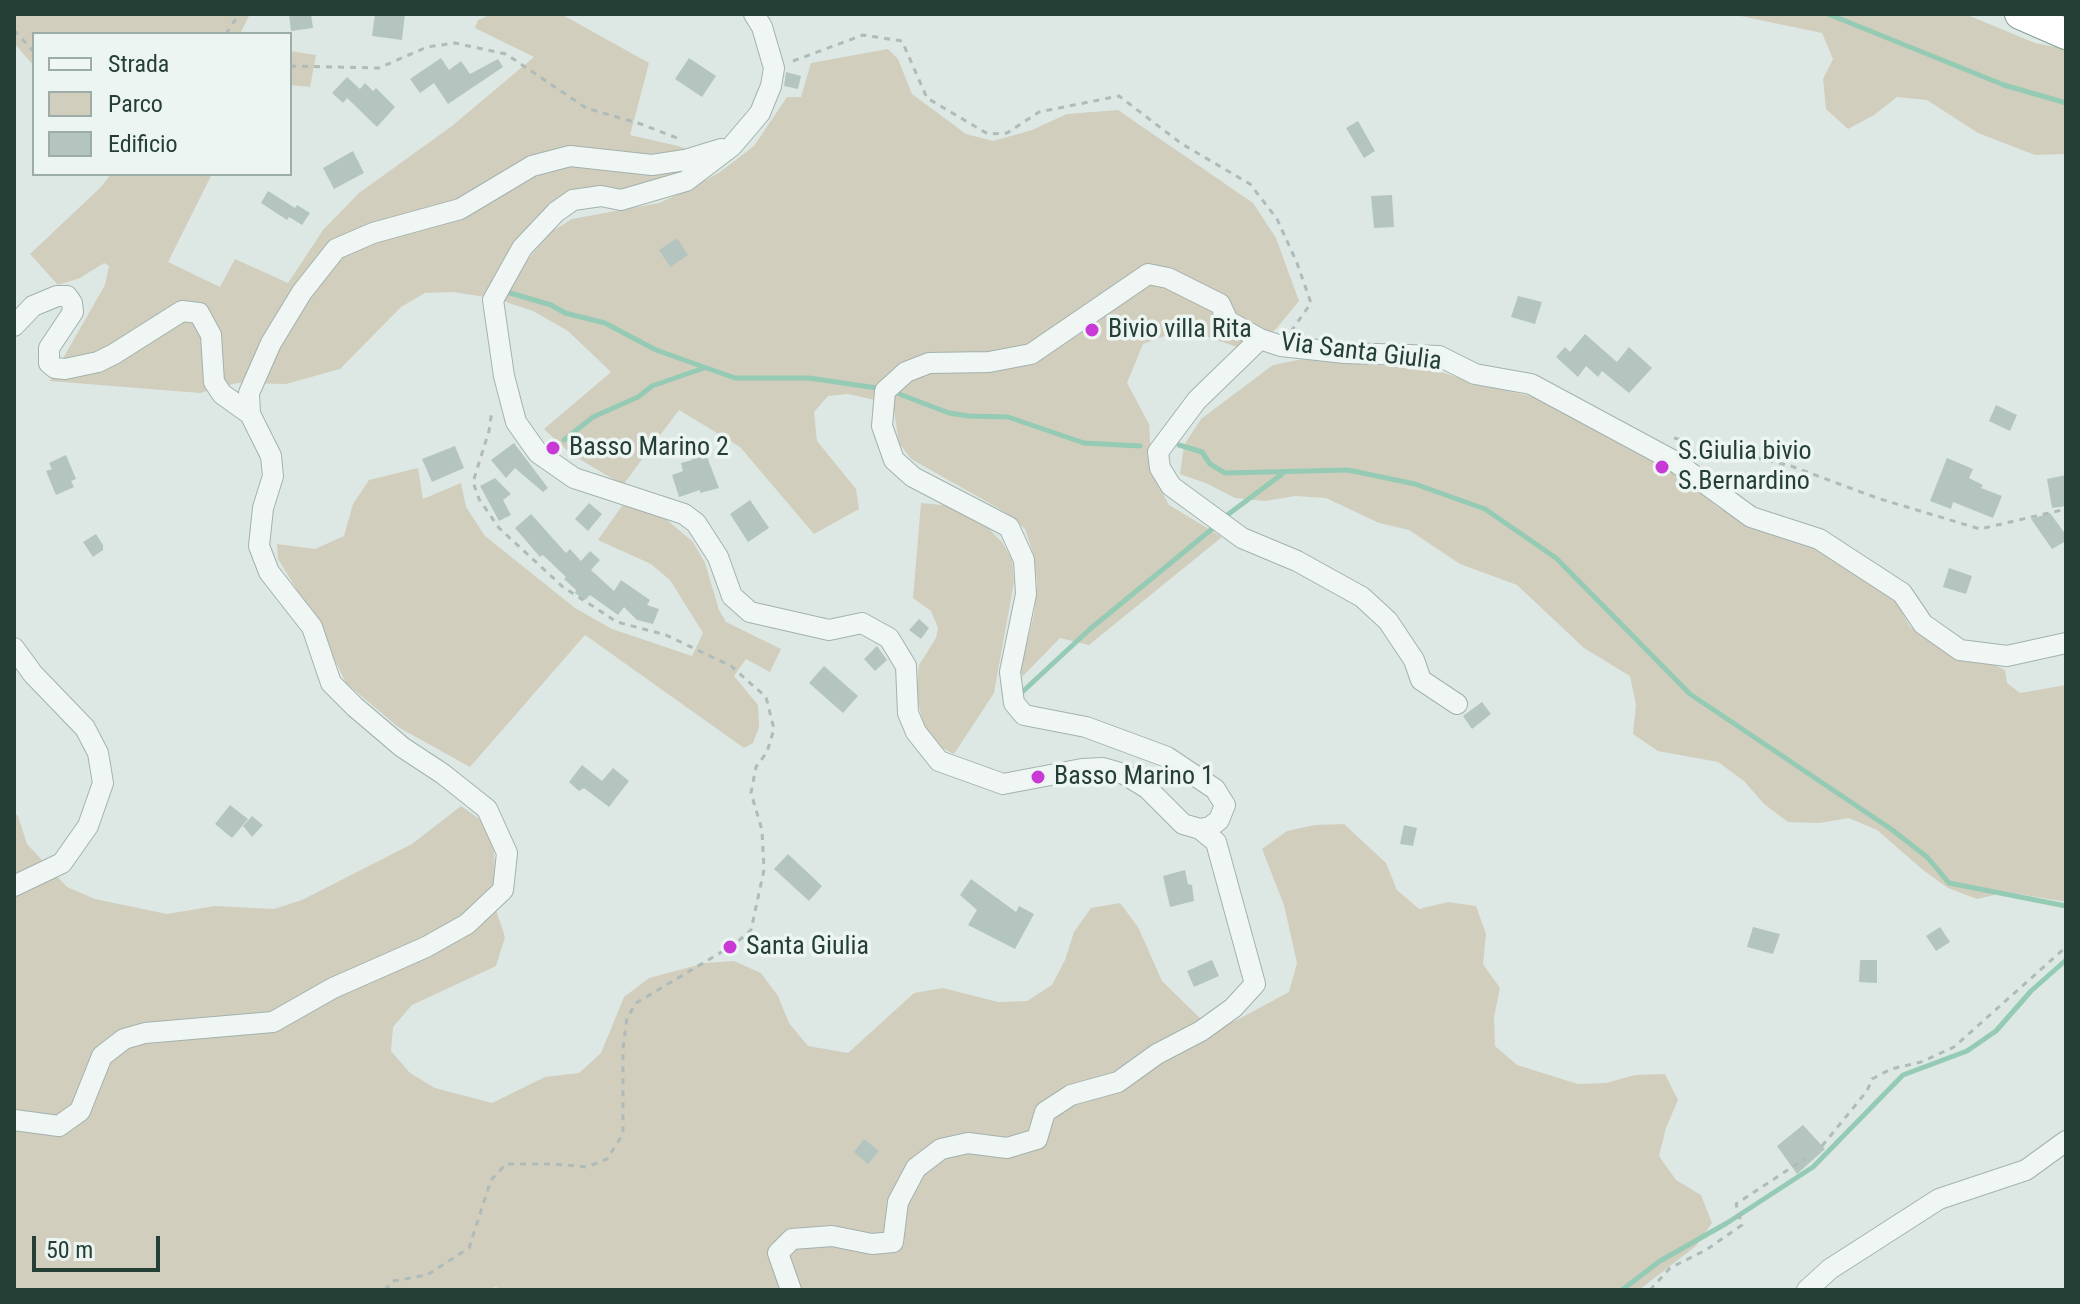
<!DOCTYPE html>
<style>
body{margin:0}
#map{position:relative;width:2080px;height:1304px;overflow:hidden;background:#dde8e4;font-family:"Roboto Condensed",sans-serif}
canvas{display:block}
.frame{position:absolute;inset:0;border:16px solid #253f37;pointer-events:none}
.legend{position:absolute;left:32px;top:32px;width:260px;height:144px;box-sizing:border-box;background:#ecf5f2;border:2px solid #9caca7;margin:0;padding:10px 14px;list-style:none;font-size:24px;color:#253f37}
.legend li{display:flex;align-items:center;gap:16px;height:40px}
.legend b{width:40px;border:2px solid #9caca7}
.scale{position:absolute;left:32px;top:1236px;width:128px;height:36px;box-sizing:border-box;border:4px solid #253f37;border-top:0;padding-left:10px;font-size:24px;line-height:28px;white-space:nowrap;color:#253f37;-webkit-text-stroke:6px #ecf5f2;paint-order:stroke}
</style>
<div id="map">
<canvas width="2080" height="1304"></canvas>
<div class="frame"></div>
<ul class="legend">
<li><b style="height:10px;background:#f0f6f4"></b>Strada</li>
<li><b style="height:22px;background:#d2cebd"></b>Parco</li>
<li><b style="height:22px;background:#b4c5c0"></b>Edificio</li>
</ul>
<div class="scale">50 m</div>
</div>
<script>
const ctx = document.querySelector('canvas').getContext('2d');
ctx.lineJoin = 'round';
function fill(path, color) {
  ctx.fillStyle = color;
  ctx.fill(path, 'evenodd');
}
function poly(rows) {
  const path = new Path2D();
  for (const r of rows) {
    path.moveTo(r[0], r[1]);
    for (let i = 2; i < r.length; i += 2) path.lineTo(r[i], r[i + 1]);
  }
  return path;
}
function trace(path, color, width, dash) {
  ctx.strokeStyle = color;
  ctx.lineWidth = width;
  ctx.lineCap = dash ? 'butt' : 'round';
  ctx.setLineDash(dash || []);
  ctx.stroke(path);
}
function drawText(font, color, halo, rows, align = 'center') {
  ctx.font = font + ' "Roboto Condensed",sans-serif';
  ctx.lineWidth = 7;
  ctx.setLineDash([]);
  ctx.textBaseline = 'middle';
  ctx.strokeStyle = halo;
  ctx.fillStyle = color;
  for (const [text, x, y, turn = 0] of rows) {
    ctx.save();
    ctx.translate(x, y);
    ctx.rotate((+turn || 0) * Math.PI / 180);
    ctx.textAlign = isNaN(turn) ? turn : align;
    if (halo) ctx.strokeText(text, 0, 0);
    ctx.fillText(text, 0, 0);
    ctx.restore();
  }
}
const green = poly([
 [14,14,250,14,240,34,34,34,34,66,14,43],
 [492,14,561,14,649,63,630,135,678,146,710,157,673,182,569,197,485,297,453,292,425,293,401,307,340,369,286,384,237,383,200,393,50,381,105,285,109,266,104,263,80,278,58,285,30,254,101,187,111,174,212,174,168,262,220,287,235,259,288,283,323,230,359,193,452,126,534,57,475,28,478,20],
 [1731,14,1965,14,2035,43,2066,49,2066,154,2035,155,1978,133,1927,100,1897,97,1874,115,1848,129,1826,109,1823,79,1833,59,1822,33],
 [888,49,898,59,912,94,966,134,993,141,1032,130,1067,114,1118,110,1253,203,1276,238,1299,301,1276,329,1246,350,1184,329,1143,344,1127,383,1149,424,1152,473,1169,505,1222,537,1089,645,1060,638,1023,676,1020,671,1034,614,1037,582,1034,556,1025,529,1005,512,911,459,899,443,893,404,848,394,828,396,814,412,817,441,856,489,859,509,814,534,740,447,679,410,623,485,571,454,544,429,611,372,568,331,533,311,503,301,523,265,551,232,572,219,659,203,692,188,720,172,754,146,787,97,801,97,811,63],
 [290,51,316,55,310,87,290,85],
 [1303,359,1435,370,1475,383,1534,397,1668,468,1720,509,1808,542,1895,600,1910,627,1945,652,1995,665,2005,670,2007,683,2020,693,2066,685,2066,902,2007,892,1977,899,1948,888,1923,870,1877,830,1849,818,1819,823,1788,822,1764,804,1744,781,1718,762,1658,751,1633,734,1636,705,1630,676,1584,648,1517,585,1460,564,1409,530,1379,523,1326,498,1295,496,1265,501,1235,498,1208,484,1180,474,1184,445,1201,419,1273,365],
 [418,468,423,499,461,483,466,507,485,536,575,608,612,629,692,656,703,633,670,580,651,564,598,540,624,503,667,520,693,542,705,563,719,610,726,622,781,649,770,672,746,659,734,676,758,705,759,727,753,743,744,748,585,635,470,767,398,727,346,683,314,618,278,559,277,544,315,549,344,536,353,504,369,480],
 [921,503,953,506,988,528,1002,542,1012,559,1014,582,994,693,954,754,938,746,925,730,916,694,919,665,936,638,938,628,931,611,913,598],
 [461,806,485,823,494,851,496,910,505,937,496,966,412,1005,393,1027,391,1051,410,1073,435,1088,492,1103,545,1077,579,1073,601,1053,624,997,649,978,705,963,734,961,761,973,778,996,789,1023,808,1046,848,1053,914,993,943,988,998,1002,1027,1001,1052,985,1065,960,1074,932,1091,908,1120,903,1138,927,1162,981,1204,1022,1235,1021,1289,992,1297,963,1284,905,1262,849,1287,831,1315,825,1344,824,1386,863,1397,890,1419,909,1448,902,1476,906,1486,934,1483,964,1500,988,1494,1017,1495,1046,1517,1065,1578,1084,1606,1083,1635,1075,1665,1074,1678,1100,1666,1128,1659,1156,1676,1180,1701,1195,1712,1223,1696,1246,1639,1290,501,1290,496,1287,485,1290,14,1290,14,812,18,816,27,844,67,887,95,899,167,914,215,906,274,909,302,900,412,844]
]);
const stream = poly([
 [1828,14,2004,85,2066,103],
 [507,292,551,305,565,313,605,323,656,350,735,378,809,378,877,388],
 [894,392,949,413,969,416,1008,417,1084,443,1140,446],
 [564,440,593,417,638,397,652,386,704,368],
 [1179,445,1202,452,1210,464,1225,473,1348,470,1415,484,1485,509,1556,558,1690,694,1891,829,1927,857,1949,883,2066,906],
 [1226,516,1282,474],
 [1019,695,1090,629,1212,529],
 [1622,1290,1660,1261,1727,1223,1813,1167,1903,1075,1967,1051,1996,1031,2031,991,2066,960]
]);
const building = poly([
 [289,14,311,14,313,28,291,31],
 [375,14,405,14,402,40,372,36],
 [441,58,449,70,461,61,470,74,498,59,503,67,448,104,434,83,420,93,410,79],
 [689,58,716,76,702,97,675,79],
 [786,72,801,76,798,89,784,86],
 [347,77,360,89,365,83,373,91,376,88,395,107,377,127,347,98,343,103,332,93],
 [1358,121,1375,151,1364,158,1346,128],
 [353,151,364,173,334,189,323,168],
 [268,191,295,208,297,205,310,213,302,225,289,217,287,220,261,203],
 [1392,195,1394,227,1374,228,1371,196],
 [677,238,688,255,670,267,659,250],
 [1518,296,1542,302,1535,324,1511,317],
 [1585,334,1617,362,1629,347,1652,368,1629,393,1602,371,1598,377,1586,366,1578,377,1556,357,1565,347,1570,352],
 [1996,405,2017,415,2010,431,1989,421],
 [514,443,548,488,543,492,515,468,506,478,491,460],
 [455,446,464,468,432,482,422,459],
 [704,449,719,488,700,493,700,490,679,497,672,475,683,471,681,463,692,460,690,453],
 [66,455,76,479,71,481,74,487,56,495,46,471,52,469,49,463],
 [1947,458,1973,469,1969,478,1983,485,1981,488,2002,496,1993,518,1953,502,1951,509,1930,501],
 [2066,475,2066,506,2052,508,2047,479],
 [495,478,511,494,503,500,511,515,499,521,480,486],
 [750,500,769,528,748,542,730,514],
 [589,503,602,514,588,531,575,519],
 [2050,513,2066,535,2066,541,2052,549,2031,519],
 [531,514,566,553,570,549,581,561,590,551,600,560,591,570,614,591,621,580,650,600,647,605,659,609,653,624,637,620,624,607,618,615,590,595,585,600,575,593,576,590,564,579,566,577,543,555,540,557,515,528],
 [96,534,103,545,103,550,93,557,83,542],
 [1949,568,1972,576,1966,594,1943,587],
 [919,619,929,628,921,639,909,630],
 [877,646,887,660,875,671,864,659],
 [824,666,858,696,843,713,809,683],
 [1482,702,1491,714,1472,729,1463,716],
 [582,765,602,781,613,768,629,781,609,807,584,788,579,791,569,782],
 [230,805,248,819,232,838,215,824],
 [252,816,263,825,252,837,243,826],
 [1404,825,1417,828,1413,846,1400,844],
 [788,854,822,886,809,901,774,869],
 [1185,870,1188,884,1192,885,1194,901,1170,907,1163,876],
 [971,879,1016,912,1019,906,1034,914,1015,949,968,925,977,910,960,895],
 [1753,927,1780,934,1773,954,1747,947],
 [1940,927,1950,942,1936,951,1926,936],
 [1212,960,1219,976,1194,987,1187,971],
 [1860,960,1877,960,1877,983,1859,982],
 [1803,1125,1825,1149,1797,1174,1777,1146],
 [864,1139,879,1151,868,1164,854,1152]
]);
const path = poly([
 [14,30,34,52],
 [226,34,239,14],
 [793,61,863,35,902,41,927,98,988,134,1007,133,1039,112,1119,96,1182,144,1250,184,1277,219,1297,263,1311,303,1292,330],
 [290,66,379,68,427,47,455,43,506,54,586,108,641,124,682,140],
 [1674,438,1791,466,1877,498,1980,529,2066,509],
 [1822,1146,1867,1091,1872,1079,1891,1069,1921,1062,1954,1047,2066,947],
 [385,1290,393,1281,427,1275,469,1248,491,1180,506,1164,554,1164,587,1167,607,1159,623,1134,623,1048,627,1018,636,1003,735,944,751,930,764,870,762,830,751,793,756,767,767,752,774,729,766,697,731,666,666,635,617,622,563,587,499,528,479,499,473,482,489,431,492,410],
 [1650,1290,1670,1268,1706,1250,1742,1225,1736,1204,1806,1158]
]);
const minor = poly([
 [754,14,762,27,774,68,771,86,760,113,732,146,686,181,621,200,601,196,573,200,556,212,522,248,493,300,504,376,516,422,538,453,574,478,684,514,696,523,718,557,732,596,750,612,829,630,862,623,889,638,906,666,908,713,916,732,939,761,1003,784,1082,769,1103,768,1124,774,1147,788,1183,824,1200,829,1210,827,1219,820,1225,805,1215,789,1167,757,1086,727,1024,715,1014,703,1010,672,1026,594,1024,560,1009,527,913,477,894,460,882,426,885,391,906,372,929,363,989,362,1031,354,1148,274,1168,278,1220,304,1228,321,1260,339,1281,346,1345,353,1439,356,1475,374,1531,384,1674,461,1751,517,1819,539,1902,593,1923,624,1960,650,2007,656,2066,643],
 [14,326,33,306,57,296,67,296,72,303,73,312,49,348,49,363,55,368,65,369,98,362,114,354,182,311,199,313,211,335,214,382,222,394,250,414],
 [1260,339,1197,400,1158,452,1160,468,1171,486,1242,538,1297,561,1362,597,1388,621,1414,660,1421,680,1457,704],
 [14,648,33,674,85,728,98,753,103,783,88,826,62,863,14,886],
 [14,1120,59,1126,80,1111,102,1056,124,1039,145,1033,273,1022,333,988,426,947,467,924,503,890,507,853,487,809,443,774,402,747,355,707,331,683,312,627,269,572,259,546,263,508,273,476,271,456,250,414,249,393,271,343,302,292,336,249,373,233,460,209,532,166,570,156,652,165,685,160,721,149],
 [791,1290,778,1253,792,1239,832,1236,872,1244,893,1242,898,1202,916,1168,941,1149,968,1143,1007,1148,1037,1139,1045,1112,1071,1095,1118,1082,1157,1054,1201,1031,1233,1008,1255,984,1216,842,1200,829],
 [1807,1290,1830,1269,1939,1199,2026,1170,2066,1141]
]);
const highway = poly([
 [2020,14,2066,34]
]);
const markers = [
 [1092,330,8,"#c839d6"],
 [553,448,8,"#c839d6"],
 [1662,467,8,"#c839d6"],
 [1038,777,8,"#c839d6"],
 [730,947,8,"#c839d6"]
];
const poiNames = [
 ["Bivio villa Rita",1108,330],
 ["Basso Marino 2",569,448],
 ["S.Giulia bivio",1678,452],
 ["S.Bernardino",1678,482],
 ["Basso Marino 1",1054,777],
 ["Santa Giulia",746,947]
];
const streetNames = [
 ["Via Santa Giulia",1361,353,7]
];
fill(green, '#d2cebd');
trace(stream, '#95cbb4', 5);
fill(building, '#b4c5c0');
trace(minor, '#a2b2ad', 22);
trace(highway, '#839f96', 32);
trace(path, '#afbbb8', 3, [6, 6]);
trace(minor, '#f0f6f4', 20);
trace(highway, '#fff', 30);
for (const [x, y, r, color] of markers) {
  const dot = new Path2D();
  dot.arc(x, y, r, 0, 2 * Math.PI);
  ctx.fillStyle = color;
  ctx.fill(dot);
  trace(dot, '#ecf5f2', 3);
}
drawText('26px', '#253f37', '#ecf5f2', poiNames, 'left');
drawText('26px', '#253f37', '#ecf5f2', streetNames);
</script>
